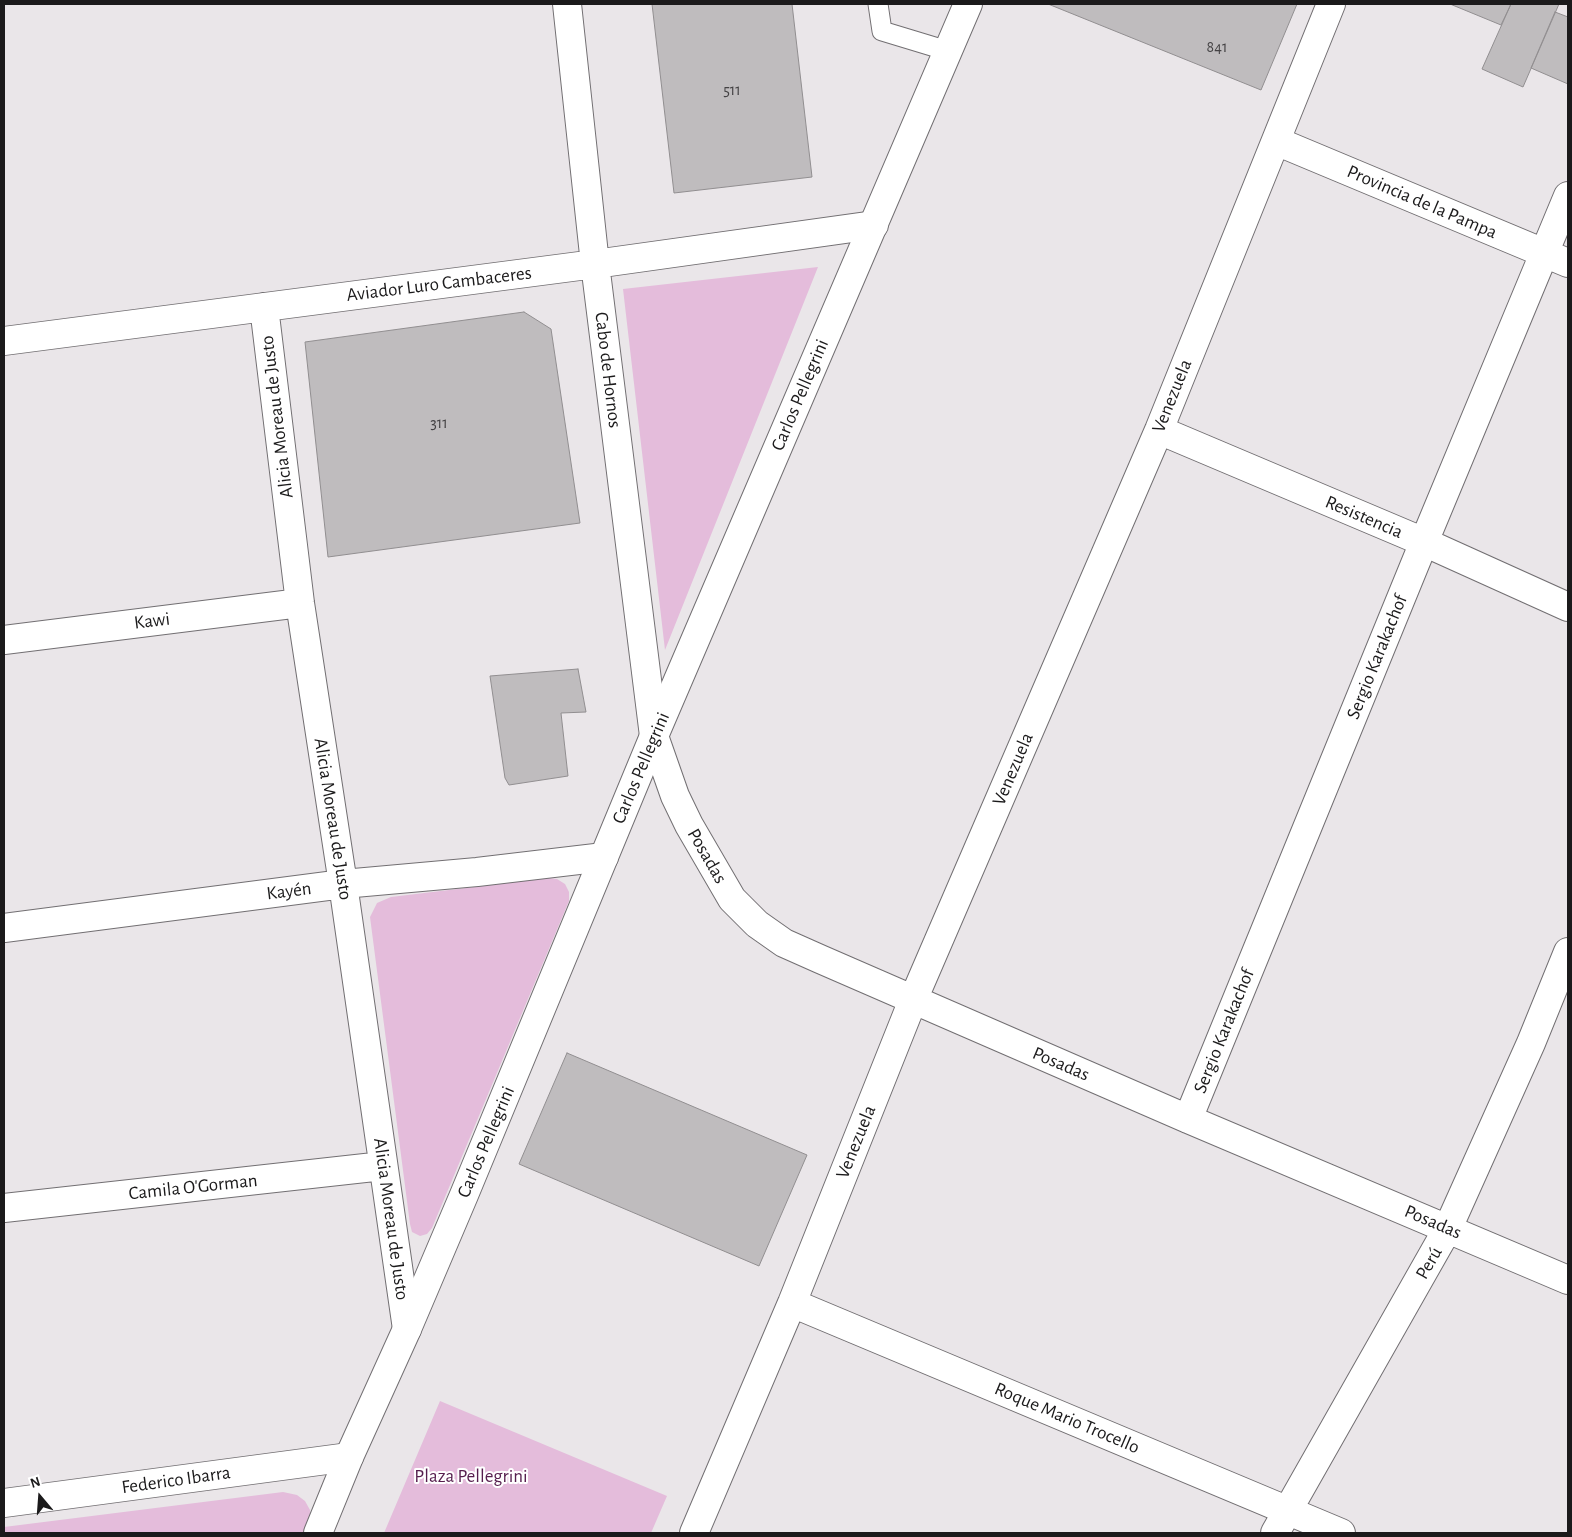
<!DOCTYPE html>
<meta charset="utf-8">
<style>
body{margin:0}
#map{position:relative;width:1572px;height:1537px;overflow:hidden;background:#eae6e9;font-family:"Alegreya Sans",sans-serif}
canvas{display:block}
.frame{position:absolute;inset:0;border:5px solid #1b1a1b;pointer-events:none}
.north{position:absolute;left:15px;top:1472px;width:50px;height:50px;-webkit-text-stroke:4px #fff;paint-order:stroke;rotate:342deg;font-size:14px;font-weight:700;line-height:20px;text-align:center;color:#1b1a1b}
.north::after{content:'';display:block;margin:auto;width:18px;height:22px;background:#1b1a1b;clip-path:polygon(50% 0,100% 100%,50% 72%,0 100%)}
</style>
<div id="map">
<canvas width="1572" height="1537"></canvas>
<div class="frame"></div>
<div class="north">N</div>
</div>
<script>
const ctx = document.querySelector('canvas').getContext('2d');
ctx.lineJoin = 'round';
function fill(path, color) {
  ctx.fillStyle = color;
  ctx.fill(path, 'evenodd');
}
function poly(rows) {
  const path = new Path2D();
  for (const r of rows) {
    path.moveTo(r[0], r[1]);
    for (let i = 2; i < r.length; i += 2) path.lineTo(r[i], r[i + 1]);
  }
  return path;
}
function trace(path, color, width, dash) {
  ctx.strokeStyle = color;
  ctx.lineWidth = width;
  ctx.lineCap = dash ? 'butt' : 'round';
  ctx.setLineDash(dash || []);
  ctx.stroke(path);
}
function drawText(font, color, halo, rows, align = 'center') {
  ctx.font = font + ' "Alegreya Sans",sans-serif';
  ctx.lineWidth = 4;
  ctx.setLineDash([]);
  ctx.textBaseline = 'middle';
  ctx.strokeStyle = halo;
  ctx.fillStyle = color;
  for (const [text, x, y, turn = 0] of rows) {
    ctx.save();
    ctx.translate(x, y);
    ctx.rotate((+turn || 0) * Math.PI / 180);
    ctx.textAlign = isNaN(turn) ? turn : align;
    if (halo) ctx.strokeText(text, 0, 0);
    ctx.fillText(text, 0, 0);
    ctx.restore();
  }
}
const green = poly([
 [818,267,665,650,623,289],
 [549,878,557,879,565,884,569,892,569,901,432,1228,427,1234,420,1236,412,1232,410,1224,370,917,377,903,391,897],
 [440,1401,667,1496,651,1533,384,1533],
 [283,1492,297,1495,305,1501,310,1510,311,1522,307,1533,4,1533,4,1527]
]);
const building = poly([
 [652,4,792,4,812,177,674,193,652,4],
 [1048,4,1297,4,1261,90,1048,4],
 [1450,4,1511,4,1501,25,1450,4],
 [1511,4,1559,4,1523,87,1482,69,1511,4],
 [1555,12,1568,17,1568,84,1531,68,1555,12],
 [524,312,551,329,580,523,328,557,305,342,524,312],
 [578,669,586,712,561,713,568,776,509,785,505,778,490,676,578,669],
 [567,1053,807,1155,759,1266,519,1164,567,1053]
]);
const service = poly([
 [878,4,882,31,948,51]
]);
const minor = poly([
 [567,4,595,264,654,736,675,796,689,825,732,899,757,924,784,943,820,959,1188,1119,1568,1280],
 [1276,141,1568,263],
 [264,307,300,603,343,884,407,1329],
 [4,341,595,264,874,225],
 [1159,430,1424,542,1568,607],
 [4,640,300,603],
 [4,928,343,884,477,872,604,857],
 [1188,1119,1424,542,1568,196],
 [4,1208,383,1166],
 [792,1303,1341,1533],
 [4,1503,349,1457],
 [694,1533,792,1303,913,1000,1159,430,1331,4],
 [1275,1533,1448,1228,1531,1043,1568,952]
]);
const tertiary = poly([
 [318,1533,349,1457,407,1329,464,1195,654,736,968,4]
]);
const numberNames = [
 ["841",1217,47],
 ["511",732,90],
 ["311",439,423]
];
const streetNames = [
 ["Provincia de la Pampa",1422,202,23],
 ["Aviador Luro Cambaceres",439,284,-7],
 ["Cabo de Hornos",608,370,83],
 ["Carlos Pellegrini",800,395,-67],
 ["Venezuela",1172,396,-68],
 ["Alicia Moreau de Justo",277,417,-97],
 ["Resistencia",1364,517,23],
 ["Kawi",152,621,-7],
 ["Sergio Karakachof",1377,657,-68],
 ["Carlos Pellegrini",641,768,-67],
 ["Venezuela",1013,769,-67],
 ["Alicia Moreau de Justo",333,819,81],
 ["Posadas",707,856,60],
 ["Kayén",289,891,-7],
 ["Sergio Karakachof",1224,1031,-68],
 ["Posadas",1061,1064,23],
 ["Carlos Pellegrini",486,1142,-67],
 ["Venezuela",856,1142,-68],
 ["Camila O'Gorman",193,1187,-6],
 ["Alicia Moreau de Justo",391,1219,82],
 ["Posadas",1433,1222,23],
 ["Perú",1429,1263,-60],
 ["Roque Mario Trocello",1067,1418,23],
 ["Federico Ibarra",176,1480,-8]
];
const parkNames = [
 ["Plaza Pellegrini",471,1476]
];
fill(green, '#e4bcdb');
fill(building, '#bfbcbe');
trace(building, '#918e90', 1);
trace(service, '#726f72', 21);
trace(minor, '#726f72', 30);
trace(tertiary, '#726f72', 30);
trace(service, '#fff', 19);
trace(minor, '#fff', 28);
trace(tertiary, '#fff', 28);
drawText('16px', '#444244', null, numberNames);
drawText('19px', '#1b1a1b', '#fff', streetNames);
drawText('19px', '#561e4e', '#fff', parkNames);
</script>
